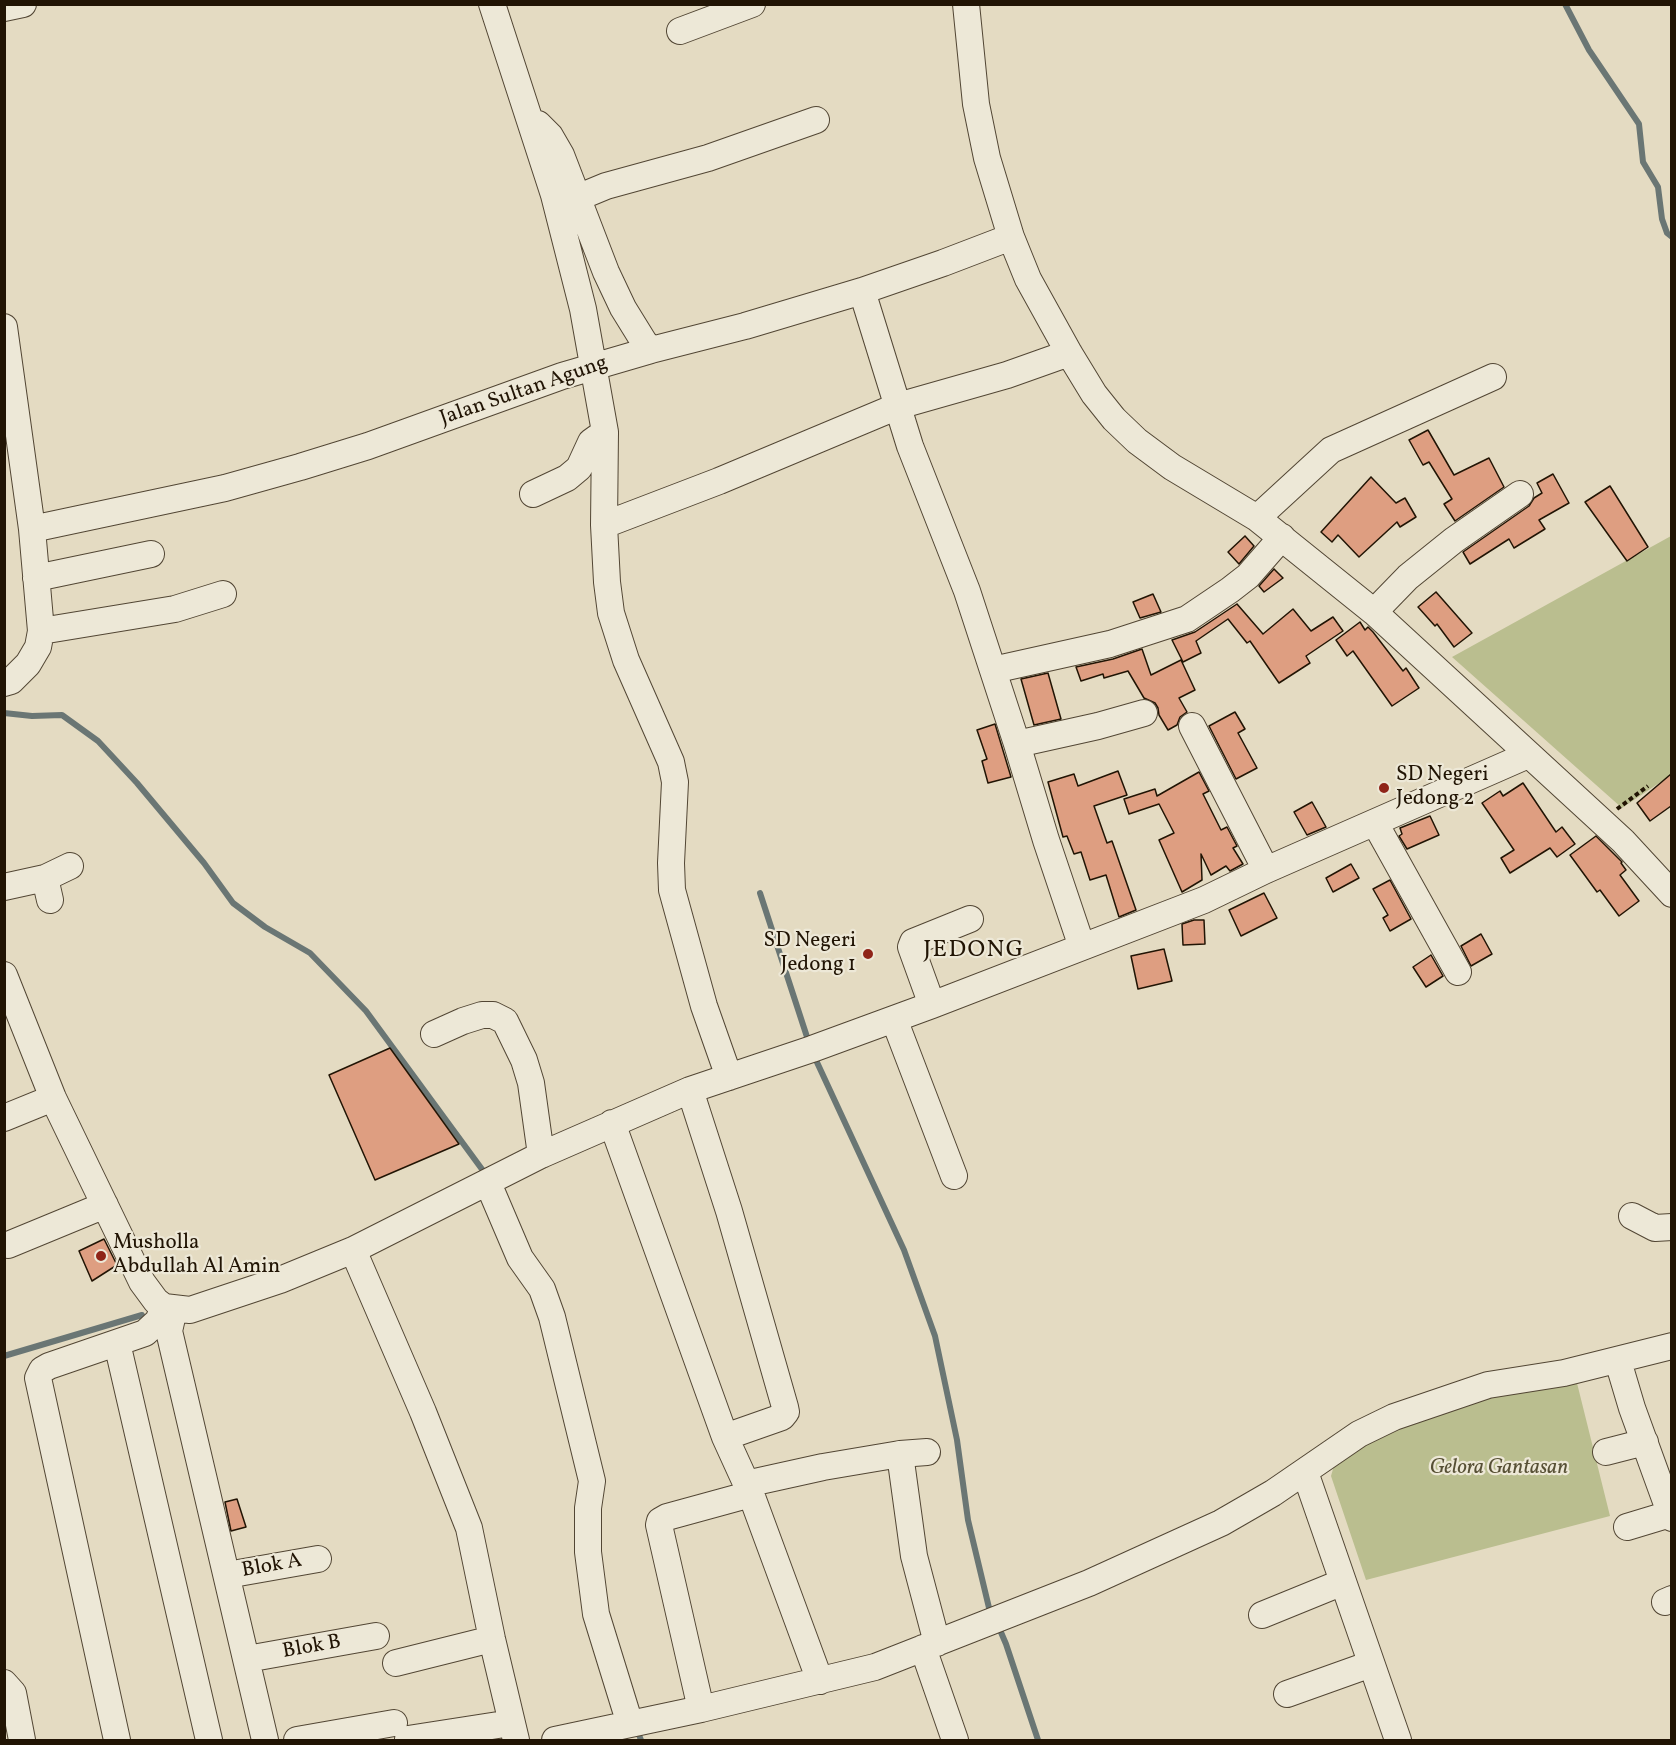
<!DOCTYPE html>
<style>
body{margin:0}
#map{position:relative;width:1676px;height:1745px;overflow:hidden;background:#e4dbc2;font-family:Vollkorn,serif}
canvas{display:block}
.frame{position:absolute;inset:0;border:6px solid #211404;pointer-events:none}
</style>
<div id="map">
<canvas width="1676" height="1745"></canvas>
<div class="frame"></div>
</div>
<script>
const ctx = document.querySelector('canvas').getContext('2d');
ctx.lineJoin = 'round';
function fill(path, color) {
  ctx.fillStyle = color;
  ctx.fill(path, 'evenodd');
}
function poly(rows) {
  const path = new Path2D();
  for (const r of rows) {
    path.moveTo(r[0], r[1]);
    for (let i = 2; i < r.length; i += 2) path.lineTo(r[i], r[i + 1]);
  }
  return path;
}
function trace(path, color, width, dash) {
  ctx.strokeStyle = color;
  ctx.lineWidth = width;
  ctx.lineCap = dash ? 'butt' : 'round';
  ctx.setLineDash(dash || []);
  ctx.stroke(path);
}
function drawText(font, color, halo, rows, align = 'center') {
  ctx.font = font + ' Vollkorn,serif';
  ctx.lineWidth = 4.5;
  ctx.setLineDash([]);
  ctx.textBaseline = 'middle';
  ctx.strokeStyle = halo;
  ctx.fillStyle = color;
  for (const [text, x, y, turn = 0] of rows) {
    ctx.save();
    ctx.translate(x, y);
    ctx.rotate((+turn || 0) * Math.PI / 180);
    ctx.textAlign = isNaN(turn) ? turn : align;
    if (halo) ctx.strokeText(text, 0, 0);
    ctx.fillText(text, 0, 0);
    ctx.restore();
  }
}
const green = poly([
 [1671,536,1671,775,1622,808,1452,657],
 [1576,1379,1610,1516,1366,1580,1331,1476,1335,1462,1406,1420,1482,1396]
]);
const stream = poly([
 [1565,4,1589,50,1639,124,1643,162,1658,187,1662,219,1667,233,1672,237],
 [4,713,32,716,62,715,98,741,137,783,204,863,233,903,265,927,310,953,366,1011,484,1172],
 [760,893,808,1040],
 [815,1058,904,1250,935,1336,957,1440,968,1520,990,1612],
 [4,1356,142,1315],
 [1000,1630,1006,1644,1038,1740],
 [639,1735,641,1740]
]);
const building = poly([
 [1428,430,1454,475,1489,458,1504,487,1455,521,1444,504,1452,499,1429,462,1423,465,1409,440,1428,430],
 [1553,474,1569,503,1539,520,1545,529,1514,548,1509,539,1470,564,1463,552,1529,506,1534,498,1542,493,1537,483,1553,474],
 [1371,477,1396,503,1405,498,1416,517,1400,527,1397,522,1359,557,1338,535,1332,542,1321,532,1371,477],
 [1610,486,1648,547,1627,561,1585,502,1610,486],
 [1245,536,1254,546,1239,564,1228,552,1245,536],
 [1274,569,1283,578,1264,592,1259,586,1274,569],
 [1436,592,1472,633,1454,647,1437,624,1435,626,1418,607,1436,592],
 [1153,594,1161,612,1140,618,1133,602,1153,594],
 [1237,604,1263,634,1293,609,1311,631,1333,617,1343,631,1306,656,1310,663,1279,683,1250,641,1247,643,1228,619,1196,641,1201,653,1183,662,1172,640,1195,632,1237,604],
 [1360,622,1365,630,1368,627,1373,632,1403,671,1406,668,1419,688,1392,706,1353,651,1347,656,1336,640,1360,622],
 [1142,649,1151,675,1181,660,1195,690,1179,698,1187,712,1180,717,1177,725,1168,730,1159,715,1158,708,1155,703,1144,698,1128,671,1104,678,1103,674,1081,681,1076,667,1113,659,1142,649],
 [1048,673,1061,719,1034,725,1021,679,1048,673],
 [1235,712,1245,729,1238,733,1257,768,1236,779,1209,726,1235,712],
 [995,724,1011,777,988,783,982,761,987,759,977,730,995,724],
 [1118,771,1127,795,1094,806,1107,843,1112,841,1136,910,1119,917,1106,875,1090,880,1081,852,1074,854,1067,836,1063,837,1048,782,1074,774,1078,786,1118,771],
 [1199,772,1209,791,1203,794,1221,830,1227,827,1237,846,1233,848,1243,864,1230,871,1226,866,1211,875,1201,854,1202,880,1182,892,1159,840,1174,833,1159,804,1129,814,1124,799,1155,789,1157,796,1199,772],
 [1671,774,1671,806,1650,821,1637,803,1671,774],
 [1523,783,1556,832,1562,827,1575,844,1557,857,1550,848,1510,873,1501,858,1514,850,1482,803,1500,791,1503,796,1523,783],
 [1312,802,1326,827,1307,835,1294,812,1312,802],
 [1430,816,1439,835,1407,849,1399,836,1402,834,1400,828,1430,816],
 [1596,836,1622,862,1621,863,1626,870,1620,875,1639,901,1619,916,1600,890,1597,892,1570,855,1596,836],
 [1351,864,1359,878,1333,892,1326,878,1351,864],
 [1390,880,1411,919,1390,931,1383,918,1388,915,1373,889,1390,880],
 [1264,893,1277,918,1241,936,1229,910,1264,893],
 [1194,920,1204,920,1205,944,1183,945,1182,924,1194,920],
 [1481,934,1492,954,1471,966,1461,946,1481,934],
 [1164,949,1172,981,1138,989,1131,956,1164,949],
 [1431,955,1443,976,1426,987,1413,967,1431,955],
 [390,1048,459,1144,375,1180,329,1075,390,1048],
 [104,1239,117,1265,92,1281,79,1251,104,1239],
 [237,1499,246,1527,231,1531,225,1502,237,1499]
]);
const path = poly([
 [1617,809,1648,786]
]);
const minor = poly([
 [492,4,554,195,583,309,605,432,604,525,607,582,611,613,626,660,671,762,675,782,671,863,672,890,704,1006,729,1077],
 [966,4,976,104,987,158,1011,237,1028,279,1069,353,1094,394,1114,419,1137,441,1172,467,1257,518,1374,612,1623,841,1672,894],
 [4,8,23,4],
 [680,31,752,4],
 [538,124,550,136,561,155,606,272,623,308,644,342,651,350],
 [577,198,606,186,708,158,816,120],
 [862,291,910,446,967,591,1017,744,1046,840,1082,947],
 [4,327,32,529,41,631,38,647,28,664,11,681,4,683],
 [533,494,567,478,579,468,591,442,605,432],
 [1257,518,1331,450,1493,377],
 [604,525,719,481,898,406,1007,375,1069,353],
 [32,529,225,488,300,467,368,446,562,376,651,350,745,326,862,291,943,263,1011,237],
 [36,578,151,554],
 [1374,612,1408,577,1454,540,1520,494],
 [41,631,175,609,223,594],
 [993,670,1110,644,1187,619,1230,590,1248,576,1282,537],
 [1192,726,1266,870],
 [1017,744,1098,726,1144,713],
 [1375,823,1458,972],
 [45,878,70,866],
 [4,887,45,878,50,900],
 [4,975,53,1098,142,1282,156,1301,164,1307,190,1310,280,1280,353,1250,541,1155,690,1090,812,1049,932,1005,1204,900,1266,870,1528,755],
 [932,1005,911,947,913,942,970,919],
 [894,1019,954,1176],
 [434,1034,463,1021,482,1015,493,1015,505,1021,524,1060,531,1083,541,1155],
 [690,1090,729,1211,785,1407,786,1412,782,1417,725,1437],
 [4,1118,53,1098],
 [612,1123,725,1437,751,1494,820,1681],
 [488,1183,520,1258,542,1289,552,1317,592,1481,588,1508,588,1552,596,1614,630,1724],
 [1632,1216,1655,1228,1672,1227],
 [8,1245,105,1205],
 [353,1250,423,1412,469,1528,492,1639,516,1740],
 [174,1309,169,1331,265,1740],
 [117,1343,209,1740],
 [1618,1361,1632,1408,1672,1518],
 [1606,1452,1645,1442],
 [900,1454,914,1556,937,1643],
 [1305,1472,1398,1740],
 [746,1484,823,1467,900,1454,927,1452],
 [1627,1527,1670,1514],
 [227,1575,318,1559],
 [1665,1602,1672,1599],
 [1262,1615,1343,1582],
 [923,1648,955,1740],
 [247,1659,376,1636],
 [396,1663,492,1639],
 [4,1683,13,1693,22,1740],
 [1287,1694,1371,1664],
 [701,1709,659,1525,660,1521,667,1517,751,1494],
 [408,1739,511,1723],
 [117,1740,38,1378,42,1370,49,1366,145,1333,158,1321,164,1307],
 [297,1740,394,1723],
 [555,1740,701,1709,875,1667,1089,1583,1221,1523,1273,1493,1359,1434,1394,1417,1488,1385,1564,1373,1672,1346]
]);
const markers = [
 [1384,788,6,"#8f2418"],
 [868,954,6,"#8f2418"],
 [101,1256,6,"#8f2418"]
];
const streetNames = [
 ["Jalan Sultan Agung",524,392,-19],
 ["Blok A",272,1567,-10],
 ["Blok B",312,1648,-10]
];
const poiNames = [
 ["SD Negeri",1396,776],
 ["Jedong 2",1396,800],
 ["SD Negeri",856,942,"right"],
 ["Jedong 1",856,966,"right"],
 ["Musholla",113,1244],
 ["Abdullah Al Amin",113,1268]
];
const parkNames = [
 ["Gelora Gantasan",1499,1469]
];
const quarterNames = [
 ["JEDONG",974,952]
];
fill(green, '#babe8f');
trace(stream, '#6a7674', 6);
fill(building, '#de9e81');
trace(building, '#211404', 1.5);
trace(minor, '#524634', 28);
trace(path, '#211404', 4, [4.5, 3]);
trace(minor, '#ede8d7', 26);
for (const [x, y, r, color] of markers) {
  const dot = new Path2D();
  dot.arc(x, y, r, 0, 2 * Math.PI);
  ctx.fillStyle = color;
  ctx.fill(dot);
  trace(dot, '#ede8d7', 2);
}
drawText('21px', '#211404', '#ede8d7', streetNames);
drawText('21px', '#211404', '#ede8d7', poiNames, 'left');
drawText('italic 21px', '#575035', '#ede8d7', parkNames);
ctx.letterSpacing = '1.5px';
drawText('24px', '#211404', '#ede8d7', quarterNames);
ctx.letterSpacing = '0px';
</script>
